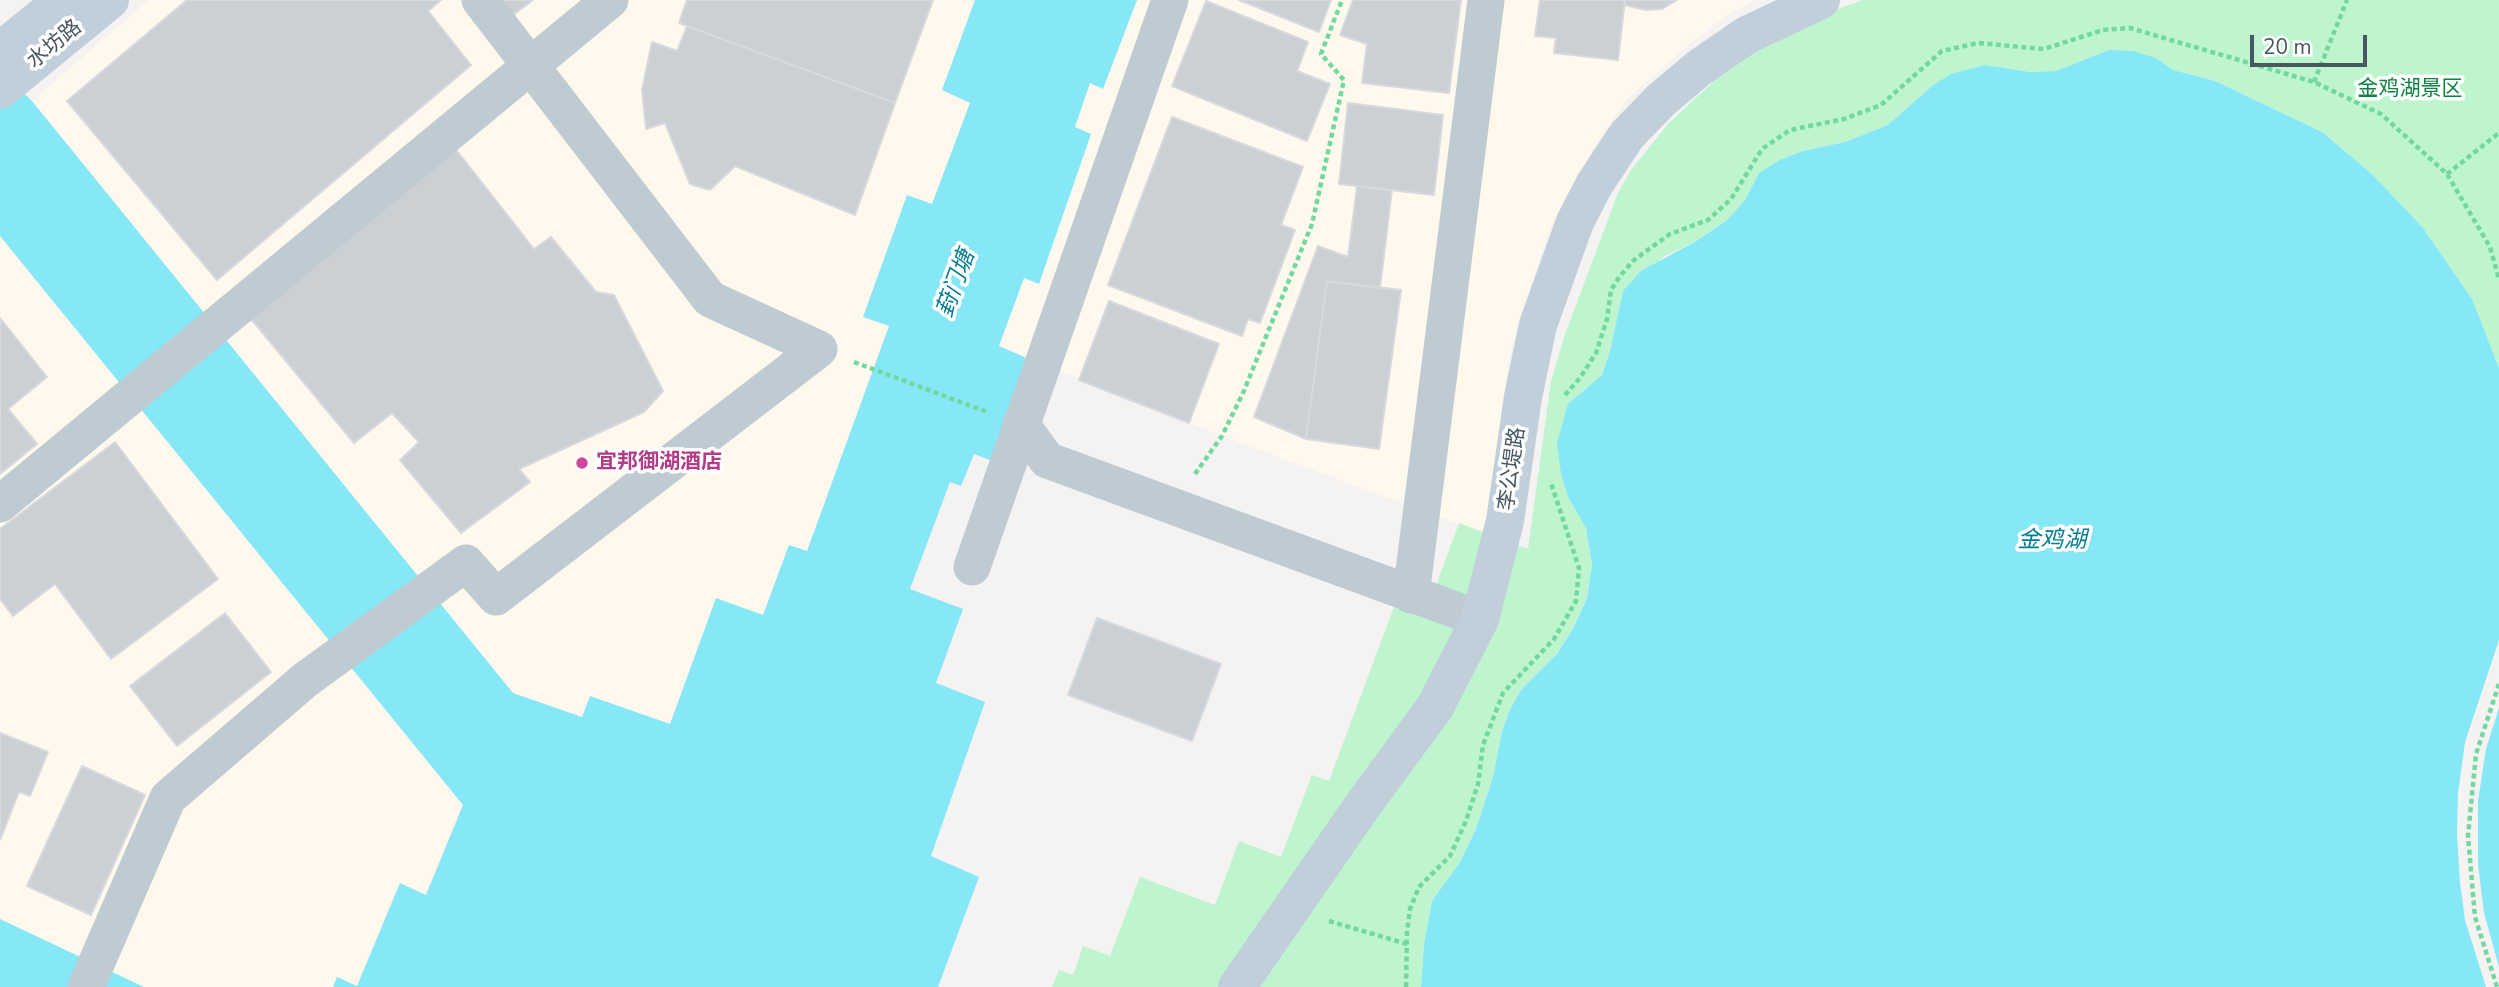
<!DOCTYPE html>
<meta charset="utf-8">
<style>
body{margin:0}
#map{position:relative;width:2499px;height:987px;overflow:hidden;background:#f5f2f2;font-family:"Nunito Sans",sans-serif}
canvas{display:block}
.scale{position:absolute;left:2250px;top:35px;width:117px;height:32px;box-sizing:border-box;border:4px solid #475863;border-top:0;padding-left:9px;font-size:21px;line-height:24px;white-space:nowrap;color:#475863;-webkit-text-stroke:5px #fff;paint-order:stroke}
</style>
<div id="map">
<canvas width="2499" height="987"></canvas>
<div class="scale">20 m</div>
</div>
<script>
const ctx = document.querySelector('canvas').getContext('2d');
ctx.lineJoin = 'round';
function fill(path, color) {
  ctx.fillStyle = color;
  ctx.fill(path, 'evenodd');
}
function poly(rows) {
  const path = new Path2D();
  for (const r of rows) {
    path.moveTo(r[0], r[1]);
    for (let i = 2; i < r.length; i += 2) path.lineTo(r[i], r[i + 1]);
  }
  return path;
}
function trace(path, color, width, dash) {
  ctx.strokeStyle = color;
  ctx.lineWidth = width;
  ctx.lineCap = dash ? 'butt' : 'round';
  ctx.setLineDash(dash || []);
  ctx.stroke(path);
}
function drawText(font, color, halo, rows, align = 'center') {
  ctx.font = font + ' "Nunito Sans","Noto Sans SC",sans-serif';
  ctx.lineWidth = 7;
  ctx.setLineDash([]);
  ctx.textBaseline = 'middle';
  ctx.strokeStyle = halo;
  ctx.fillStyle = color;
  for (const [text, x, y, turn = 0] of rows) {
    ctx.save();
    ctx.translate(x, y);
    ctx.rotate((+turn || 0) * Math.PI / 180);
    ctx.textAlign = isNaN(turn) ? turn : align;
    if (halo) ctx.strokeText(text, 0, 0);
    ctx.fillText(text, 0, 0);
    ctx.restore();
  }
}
const commercial = poly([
 [149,0,975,0,942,89,970,102,932,204,907,195,864,317,890,326,807,551,789,545,763,615,716,599,670,724,590,696,582,717,513,693,32,101],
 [1137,0,1755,0,1734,11,1695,39,1626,100,1597,142,1552,224,1520,315,1509,359,1488,535,1222,436,999,346,1024,277,1039,284,1090,134,1074,128,1090,83,1103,88],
 [0,236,463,805,425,895,399,884,357,986,337,977,333,987,0,987]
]);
const green = poly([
 [1863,0,2499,0,2499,368,2472,299,2423,228,2373,175,2322,132,2215,81,2173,70,2156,58,2109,50,2056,71,2030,72,1985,65,1932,86,1888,125,1845,142,1803,151,1759,173,1745,200,1727,220,1698,240,1665,256,1623,291,1610,351,1602,375,1568,404,1561,474,1568,497,1586,528,1592,565,1587,598,1573,629,1557,654,1521,690,1502,731,1493,777,1476,829,1460,862,1432,901,1424,944,1421,987,1052,987,1059,970,1073,975,1083,946,1110,956,1140,877,1215,905,1239,841,1281,857,1312,775,1329,781,1400,591,1430,602,1459,523,1528,549,1551,381,1565,334,1618,193,1631,170,1668,124,1714,81,1760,49,1821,15]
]);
const water = poly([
 [975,0,1137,0,1103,89,1090,83,1075,127,1091,134,1039,284,1024,278,999,346,1031,360,995,462,974,454,961,486,950,482,910,589,963,609,936,683,985,702,931,856,979,877,938,987,333,987,337,977,357,986,400,883,426,895,463,805,0,236,0,70,32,101,513,693,582,717,590,696,670,724,716,598,763,615,789,545,807,551,889,326,863,317,907,195,932,204,970,103,942,90],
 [2109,50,2133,51,2156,58,2173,70,2215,81,2322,132,2373,175,2423,228,2472,299,2499,368,2499,987,1421,987,1424,944,1432,901,1460,862,1476,829,1493,777,1502,731,1510,710,1521,690,1557,654,1573,629,1587,598,1592,565,1586,528,1568,497,1561,474,1557,443,1568,404,1602,375,1610,351,1623,291,1641,271,1698,240,1727,220,1745,200,1759,173,1780,160,1803,151,1845,142,1888,125,1932,86,1951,74,1985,65,2030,72,2056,71],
 [0,919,144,987,0,987]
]);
const pier = poly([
 [2499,640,2499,708,2486,749,2478,801,2478,865,2484,913,2499,967,2499,987,2486,987,2465,920,2460,882,2457,834,2458,793,2465,742]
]);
const building = poly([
 [187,0,441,0,428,11,471,65,217,280,67,101,187,0],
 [502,0,533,0,513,15,502,0],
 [687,0,933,0,895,103,679,23,687,0],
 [1239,0,1331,0,1319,32,1239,0],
 [1353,0,1461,0,1449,93,1362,83,1367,44,1340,35,1353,0],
 [1540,0,1625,0,1618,60,1554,53,1556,38,1535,36,1540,0],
 [1625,0,1677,0,1662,9,1646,10,1625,5,1625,0],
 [1206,1,1308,42,1297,71,1330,84,1307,141,1172,86,1206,1],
 [687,26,895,103,855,215,735,166,710,190,690,184,665,123,646,129,642,90,652,42,677,51,687,26],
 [1348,103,1443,115,1434,195,1339,184,1348,103],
 [1172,117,1303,167,1281,225,1295,230,1260,323,1248,319,1242,336,1108,285,1172,117],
 [443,133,534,249,551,237,596,292,614,295,663,391,644,412,519,469,530,482,461,533,400,460,419,442,392,413,354,443,237,302,443,133],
 [1357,186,1392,190,1380,288,1327,281,1306,439,1254,417,1318,246,1348,257,1357,186],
 [1327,281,1401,290,1379,449,1306,439,1327,281],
 [1109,301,1219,344,1189,423,1079,380,1109,301],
 [0,318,47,377,8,409,37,444,0,474,0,318],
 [115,442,218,579,111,659,55,584,13,616,0,599,0,529,115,442],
 [225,613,271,672,177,746,130,686,225,613],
 [1097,618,1221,664,1192,741,1068,695,1097,618],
 [0,733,48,752,30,796,19,792,0,840,0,733],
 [82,766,145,795,91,915,27,886,82,766]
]);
const path = poly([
 [2314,82,2347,0],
 [2447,174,2499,133],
 [854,362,987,412],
 [1565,395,1580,378,1596,353,1607,319,1611,290,1620,276,1634,260,1670,234,1708,220,1731,199,1762,149,1790,130,1844,119,1881,105,1942,51,1978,43,2044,49,2103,30,2130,28,2314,82,2381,114,2447,174,2490,247,2499,279],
 [1195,474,1222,436,1243,393,1312,224,1344,80,1321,54,1342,0],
 [1329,921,1407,944],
 [1406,987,1407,932,1410,909,1419,887,1450,856,1466,821,1478,784,1483,745,1503,693,1554,639,1576,601,1579,568,1551,483],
 [2497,987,2475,917,2468,836,2476,754,2499,684]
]);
const street = poly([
 [1021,424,1047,460,1480,619],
 [0,504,610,0],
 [972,567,1170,0],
 [1411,595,1486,0],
 [86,987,168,798,305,680,466,563,496,597,819,349,710,299,480,0]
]);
const secondary = poly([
 [0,51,63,0],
 [0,90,110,0],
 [1237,987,1363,805,1435,707,1480,619,1505,521,1523,397,1538,325,1575,222,1594,185,1627,135,1661,100,1699,68,1747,35,1821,0]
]);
const markers = [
 [582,463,7,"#d1479c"]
];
const streetNames = [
 ["水坊路",55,45,-39],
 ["李公堤路",1513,469,-82]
];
const parkNames = [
 ["金鸡湖景区",2410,90]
];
const hotelNames = [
 ["宜邦御湖酒店",596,463]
];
const waterNames = [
 ["葑门塘",957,284,-70],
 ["金鸡湖",2052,541]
];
fill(commercial, '#fef8ed');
fill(green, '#bef5cf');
fill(water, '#86e7f7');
fill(pier, '#f5f2f2');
fill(building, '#cbd0d5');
trace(building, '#d6d9de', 2);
trace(path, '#71d89e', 4.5, [5, 3.5]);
trace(street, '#bfcbd3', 37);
trace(secondary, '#c1cfdb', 38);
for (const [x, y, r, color] of markers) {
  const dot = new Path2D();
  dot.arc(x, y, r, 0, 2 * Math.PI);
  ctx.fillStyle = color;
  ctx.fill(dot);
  trace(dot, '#fff', 2.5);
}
drawText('21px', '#475863', '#fff', streetNames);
drawText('21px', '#0c8340', '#fff', parkNames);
drawText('bold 21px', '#b23c85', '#fff', hotelNames, 'left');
drawText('italic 23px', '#047e92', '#fff', waterNames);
</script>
